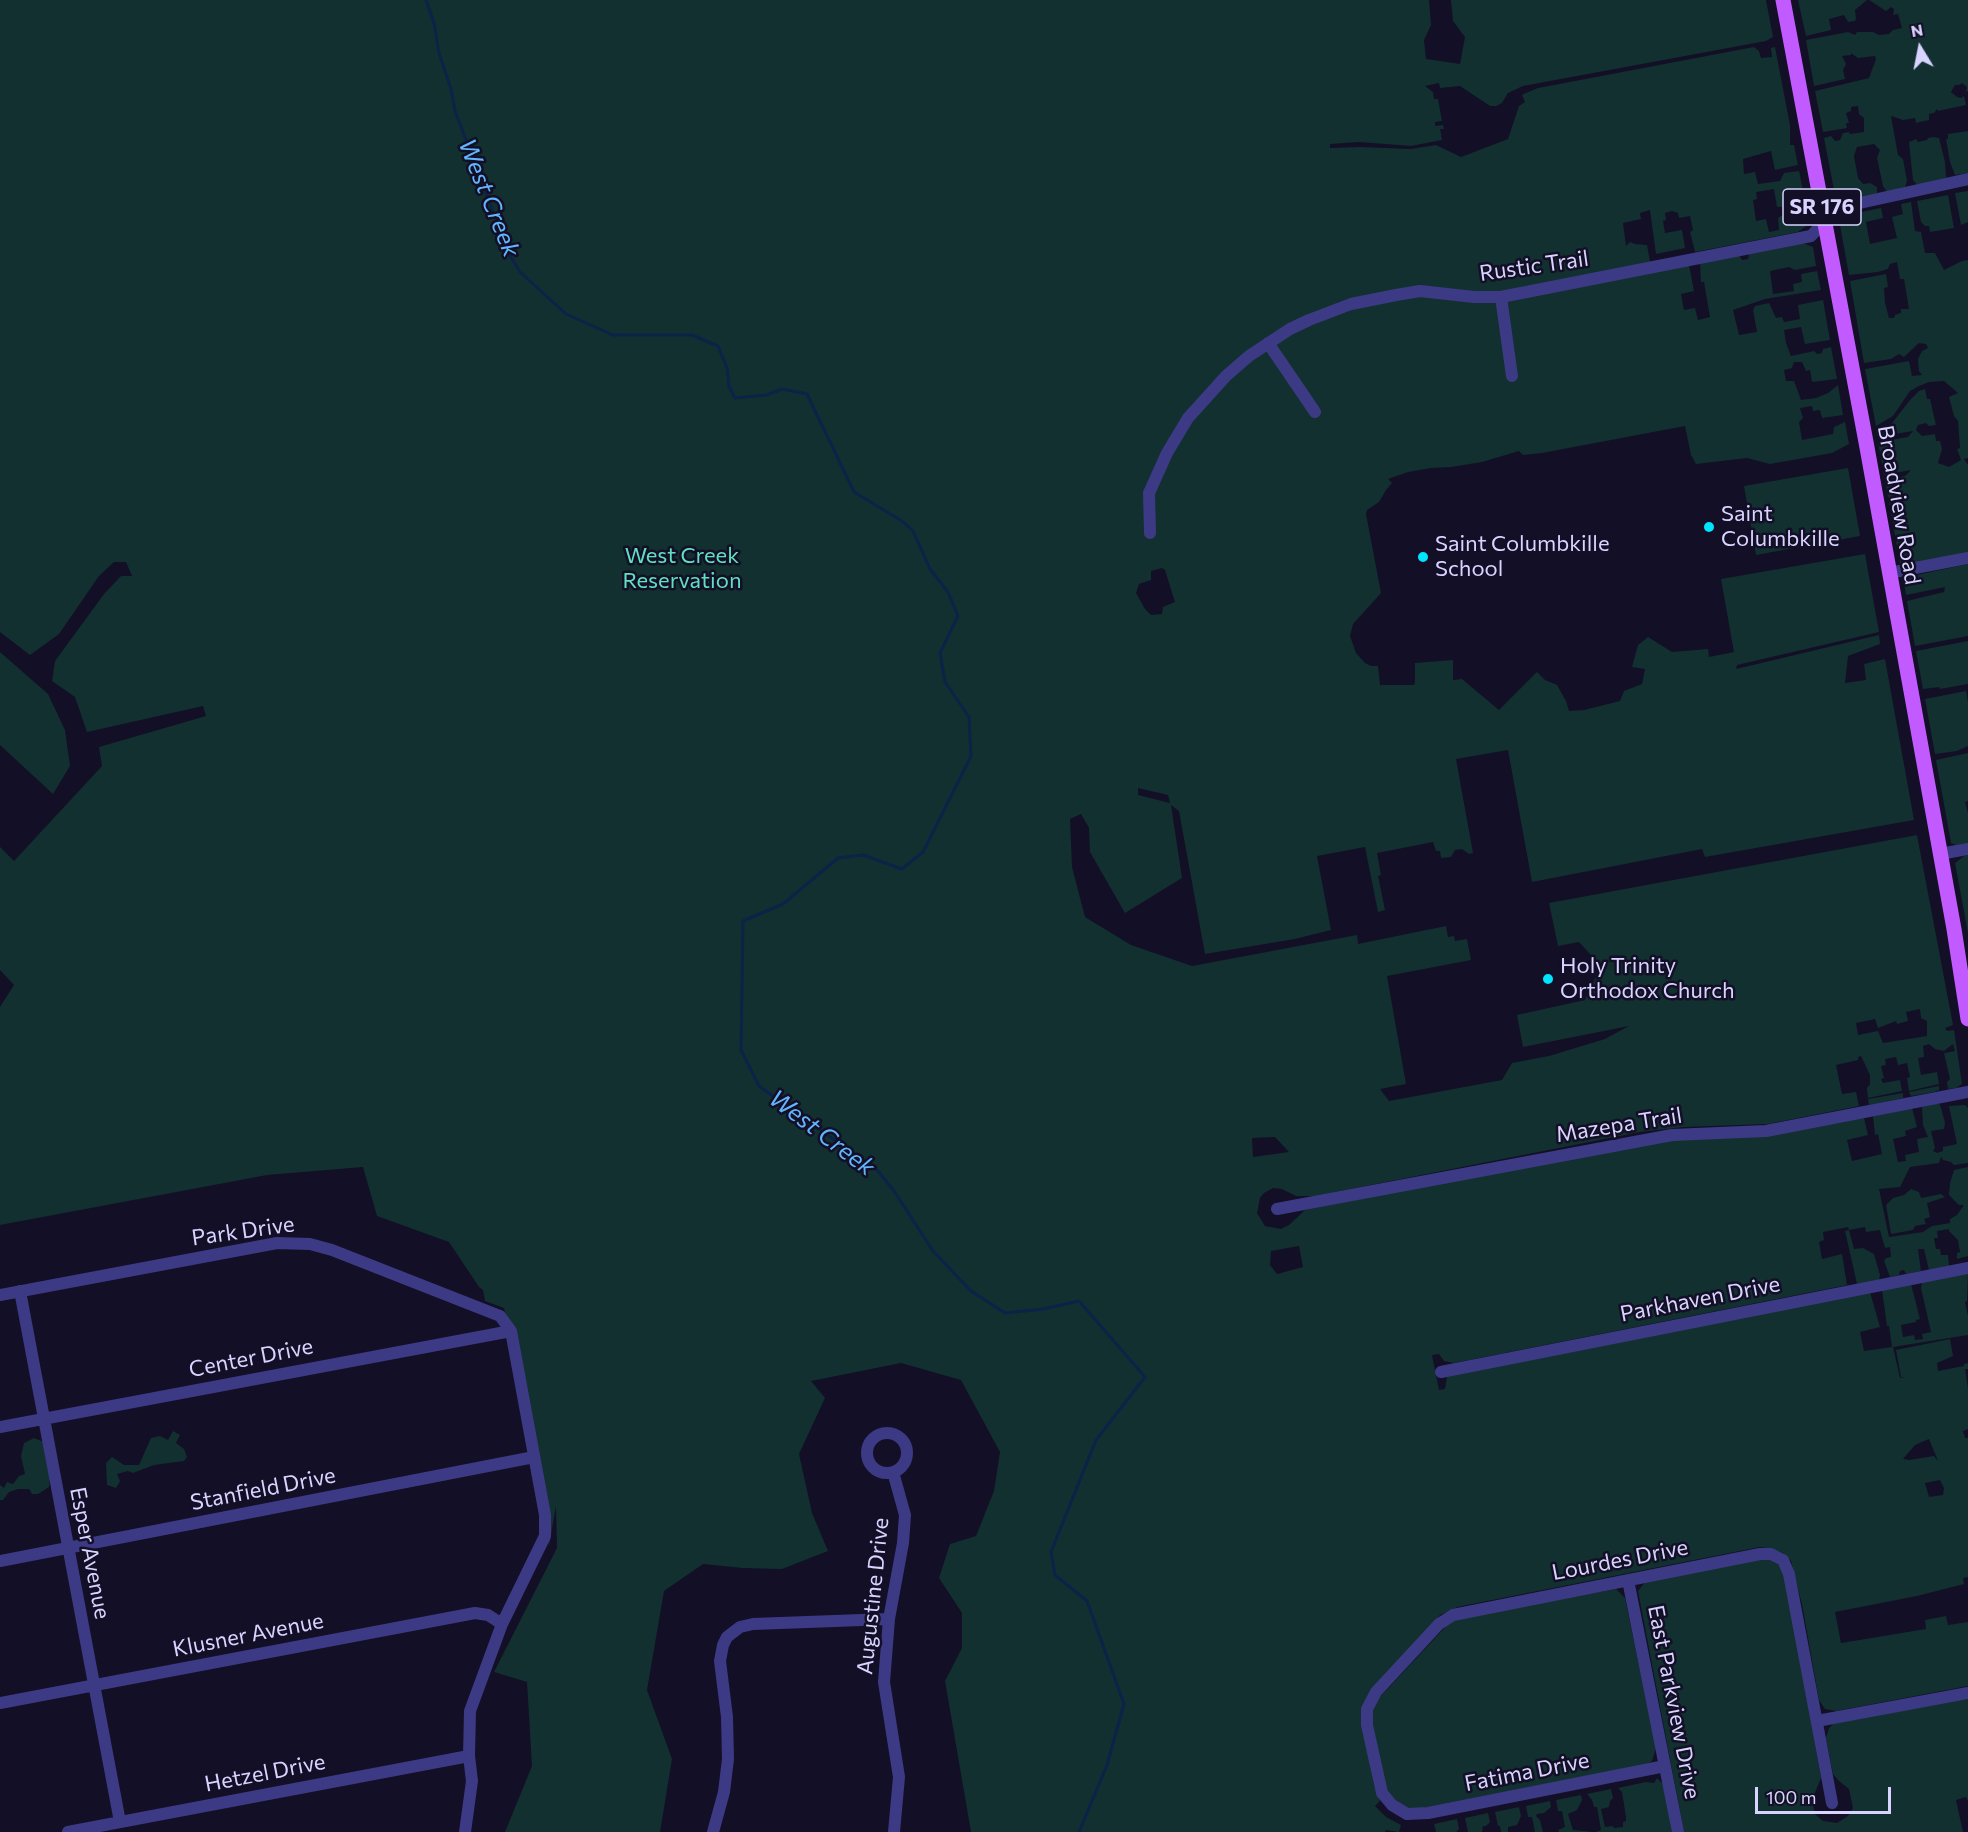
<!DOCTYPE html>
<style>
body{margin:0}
#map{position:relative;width:1968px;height:1832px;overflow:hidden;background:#130f26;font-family:Commissioner,sans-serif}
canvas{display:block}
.north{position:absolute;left:1890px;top:18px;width:60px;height:60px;-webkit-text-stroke:4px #130f26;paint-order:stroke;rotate:350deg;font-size:16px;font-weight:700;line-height:24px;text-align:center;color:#d9d4ff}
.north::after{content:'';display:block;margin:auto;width:21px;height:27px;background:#d9d4ff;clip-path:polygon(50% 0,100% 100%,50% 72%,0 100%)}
.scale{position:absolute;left:1755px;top:1787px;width:136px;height:27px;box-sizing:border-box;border:3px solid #d9d4ff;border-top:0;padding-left:8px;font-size:18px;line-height:21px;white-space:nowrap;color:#d9d4ff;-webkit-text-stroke:4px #130f26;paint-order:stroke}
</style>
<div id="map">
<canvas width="1968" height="1832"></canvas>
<div class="north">N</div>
<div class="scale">100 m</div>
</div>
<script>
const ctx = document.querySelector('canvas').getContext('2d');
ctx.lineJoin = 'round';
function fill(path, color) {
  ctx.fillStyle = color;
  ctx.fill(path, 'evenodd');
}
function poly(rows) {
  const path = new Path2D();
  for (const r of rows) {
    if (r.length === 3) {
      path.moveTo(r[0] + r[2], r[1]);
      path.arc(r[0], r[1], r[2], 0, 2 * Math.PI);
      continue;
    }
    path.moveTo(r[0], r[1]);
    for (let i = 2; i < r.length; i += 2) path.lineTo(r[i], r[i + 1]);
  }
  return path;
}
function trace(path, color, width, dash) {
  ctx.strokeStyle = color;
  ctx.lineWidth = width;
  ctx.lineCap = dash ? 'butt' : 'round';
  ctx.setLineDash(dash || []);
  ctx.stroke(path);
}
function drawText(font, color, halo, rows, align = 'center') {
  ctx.font = font + ' Commissioner,sans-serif';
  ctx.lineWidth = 5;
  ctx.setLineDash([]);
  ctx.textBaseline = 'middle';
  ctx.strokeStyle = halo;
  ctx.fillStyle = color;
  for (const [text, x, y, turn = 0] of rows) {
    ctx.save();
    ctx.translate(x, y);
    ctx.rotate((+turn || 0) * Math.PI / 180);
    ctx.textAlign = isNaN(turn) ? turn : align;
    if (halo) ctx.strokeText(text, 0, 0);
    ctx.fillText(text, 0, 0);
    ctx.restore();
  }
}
const green = poly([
 [0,0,1429,0,1431,25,1424,40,1426,59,1460,64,1465,37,1453,21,1451,0,1766,0,1773,37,1766,41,1523,86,1508,93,1502,103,1496,106,1490,106,1460,86,1440,88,1439,83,1425,86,1433,92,1434,99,1438,99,1442,121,1435,122,1435,126,1443,125,1444,129,1440,129,1442,140,1411,146,1359,142,1330,144,1330,148,1360,147,1411,149,1436,145,1461,157,1508,139,1519,106,1525,102,1522,95,1526,93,1538,88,1754,47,1759,51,1761,58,1772,57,1771,48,1775,47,1790,125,1790,145,1794,145,1798,165,1775,170,1771,151,1743,159,1744,174,1755,172,1758,184,1780,181,1784,173,1799,171,1806,205,1777,207,1774,189,1756,192,1757,199,1753,200,1756,221,1766,219,1769,232,1779,230,1778,218,1781,216,1807,212,1809,224,1798,232,1695,252,1690,232,1693,230,1690,216,1679,218,1678,213,1672,211,1665,213,1666,220,1663,221,1665,233,1682,230,1685,248,1656,254,1650,210,1640,213,1641,219,1623,223,1626,246,1630,242,1635,244,1647,245,1652,273,1689,265,1694,291,1681,294,1684,310,1695,308,1698,320,1710,317,1704,282,1701,282,1700,263,1739,255,1742,260,1748,259,1749,254,1803,243,1813,247,1816,266,1795,270,1789,267,1770,271,1773,294,1794,291,1793,284,1802,282,1801,274,1817,271,1821,290,1765,299,1733,310,1739,335,1757,332,1753,310,1755,306,1769,303,1776,318,1782,317,1784,322,1800,319,1798,305,1823,300,1830,340,1805,344,1801,327,1784,330,1786,343,1791,356,1814,351,1817,354,1822,353,1823,349,1831,347,1837,379,1812,382,1810,370,1806,371,1802,362,1794,362,1792,368,1784,370,1786,381,1794,381,1801,400,1816,398,1828,393,1838,385,1843,415,1822,418,1820,410,1813,411,1812,406,1800,408,1803,418,1799,422,1802,440,1833,434,1834,427,1845,422,1849,444,1832,453,1770,464,1747,458,1696,464,1691,455,1685,426,1542,453,1523,455,1519,451,1482,462,1451,467,1431,468,1408,472,1388,479,1392,483,1386,490,1379,502,1367,510,1366,514,1381,593,1353,624,1350,636,1356,653,1365,663,1371,666,1378,666,1380,685,1414,685,1415,682,1415,663,1453,660,1453,680,1462,679,1499,710,1537,672,1545,680,1557,685,1566,701,1569,711,1584,710,1620,701,1624,691,1642,684,1645,669,1632,667,1638,645,1648,637,1672,652,1708,649,1709,657,1734,652,1721,579,1865,554,1879,632,1737,665,1736,669,1879,635,1880,644,1848,656,1845,683,1866,680,1864,664,1885,659,1914,820,1705,857,1702,849,1532,882,1508,750,1456,759,1473,853,1469,854,1462,849,1455,850,1451,857,1441,858,1440,851,1436,851,1433,842,1377,853,1381,875,1378,876,1385,910,1378,912,1365,847,1317,856,1331,930,1295,939,1205,954,1179,811,1171,805,1182,878,1125,913,1090,852,1089,828,1081,814,1070,819,1072,867,1085,917,1131,945,1192,966,1357,935,1358,944,1446,926,1448,937,1454,936,1455,941,1467,939,1471,960,1387,976,1406,1084,1380,1089,1389,1101,1502,1080,1512,1063,1549,1056,1605,1039,1629,1026,1523,1047,1517,1015,1585,1000,1601,966,1579,942,1558,946,1549,903,1917,835,1953,1025,1945,1028,1947,1031,1954,1030,1962,1084,1956,1088,1948,1089,1947,1082,1950,1079,1944,1053,1955,1051,1953,1044,1944,1051,1935,1049,1929,1044,1923,1046,1924,1057,1918,1058,1921,1075,1937,1072,1939,1084,1909,1091,1907,1078,1910,1077,1907,1063,1898,1065,1896,1057,1885,1059,1886,1065,1881,1066,1884,1078,1881,1079,1883,1083,1900,1080,1902,1091,1868,1098,1867,1088,1870,1084,1870,1075,1861,1056,1858,1057,1858,1060,1836,1065,1842,1094,1856,1092,1859,1106,1768,1124,1684,1127,1640,1132,1315,1196,1296,1196,1282,1189,1273,1188,1264,1193,1260,1198,1257,1213,1265,1226,1281,1229,1289,1225,1305,1210,1642,1143,1864,1118,1868,1135,1847,1140,1852,1161,1882,1154,1878,1134,1875,1135,1873,1116,1912,1108,1917,1127,1905,1131,1906,1136,1893,1139,1898,1162,1906,1161,1905,1155,1919,1152,1917,1139,1928,1137,1923,1125,1922,1107,1939,1103,1941,1108,1945,1123,1944,1129,1931,1131,1935,1148,1933,1151,1937,1153,1943,1151,1943,1147,1957,1144,1949,1106,1965,1105,1968,1108,1968,1163,1954,1165,1951,1162,1943,1160,1941,1157,1939,1163,1910,1167,1900,1187,1879,1189,1889,1237,1923,1232,1932,1226,1950,1223,1950,1219,1957,1215,1964,1205,1959,1205,1949,1195,1950,1183,1954,1170,1968,1167,1968,1256,1957,1259,1957,1253,1960,1252,1958,1240,1949,1231,1949,1229,1937,1231,1938,1238,1934,1238,1936,1249,1940,1249,1941,1255,1948,1255,1949,1266,1929,1270,1924,1249,1918,1249,1921,1271,1906,1274,1904,1270,1900,1271,1899,1275,1890,1277,1884,1261,1886,1258,1891,1257,1890,1247,1885,1248,1880,1230,1866,1232,1865,1227,1849,1230,1854,1249,1863,1248,1874,1254,1880,1275,1879,1280,1857,1284,1845,1231,1849,1230,1848,1227,1823,1232,1824,1240,1819,1242,1822,1259,1842,1254,1847,1285,1454,1363,1444,1361,1439,1354,1432,1355,1439,1390,1445,1389,1447,1377,1454,1374,1870,1292,1880,1327,1860,1332,1864,1351,1892,1347,1889,1326,1887,1326,1882,1290,1911,1284,1920,1319,1916,1320,1916,1322,1901,1325,1903,1337,1914,1335,1915,1340,1923,1339,1922,1334,1931,1332,1921,1288,1922,1282,1968,1273,1967,1301,1965,1302,1968,1316,1968,1335,1893,1347,1900,1378,1905,1377,1901,1377,1896,1350,1950,1339,1953,1356,1937,1363,1938,1371,1964,1366,1964,1364,1968,1363,1968,1369,1965,1369,1968,1388,1968,1429,1963,1431,1965,1438,1968,1438,1968,1577,1963,1578,1964,1584,1917,1596,1835,1612,1841,1643,1926,1629,1925,1620,1946,1616,1948,1625,1968,1622,1968,1686,1836,1711,1825,1709,1819,1700,1802,1604,1791,1561,1783,1553,1772,1549,1760,1547,1457,1607,1440,1615,1361,1712,1374,1785,1380,1801,1375,1806,1386,1817,1401,1825,1399,1832,1386,1830,1385,1832,971,1832,945,1681,962,1648,962,1613,939,1578,950,1544,976,1536,994,1491,1000,1452,961,1380,901,1363,811,1381,825,1398,799,1454,812,1513,828,1551,782,1569,743,1568,703,1564,664,1591,647,1690,672,1759,660,1832,505,1832,532,1766,527,1682,494,1672,557,1548,556,1506,549,1546,504,1308,485,1301,483,1290,479,1287,449,1242,377,1216,363,1167,267,1175,0,1225,0,1007,14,985,0,970,0,847,14,861,102,766,99,747,206,716,203,706,87,732,75,697,52,681,55,661,104,594,121,576,132,576,126,562,114,562,99,576,59,634,30,655,0,632],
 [1162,568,1165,570,1175,602,1163,607,1162,614,1151,615,1145,609,1136,593,1139,584,1151,580,1151,571],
 [1138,788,1168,795,1170,803,1138,795],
 [1920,1009,1921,1018,1927,1021,1927,1036,1883,1043,1878,1031,1858,1035,1856,1023,1875,1019,1878,1028,1896,1021,1897,1024,1908,1021,1906,1012],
 [1275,1137,1289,1152,1253,1157,1252,1138],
 [1299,1246,1303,1267,1277,1274,1270,1265,1271,1251],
 [1929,1439,1938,1461,1934,1456,1909,1460,1903,1459,1915,1445],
 [1940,1480,1944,1488,1943,1495,1929,1497,1925,1483],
 [1798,0,1867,0,1855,10,1856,19,1855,21,1848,22,1844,15,1829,19,1831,30,1806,36],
 [1869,0,1968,0,1968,91,1966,92,1967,87,1962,83,1959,85,1955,85,1951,92,1957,97,1961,98,1964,96,1966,105,1938,111,1937,109,1934,113,1929,114,1929,120,1916,123,1915,118,1903,120,1891,116,1898,155,1903,159,1907,181,1905,187,1887,192,1883,186,1877,158,1880,150,1874,144,1857,147,1854,156,1858,178,1863,184,1870,183,1877,187,1877,194,1846,199,1839,197,1834,190,1824,138,1831,136,1835,141,1840,140,1843,133,1849,132,1850,134,1864,132,1864,118,1859,114,1858,106,1851,107,1851,111,1846,113,1849,123,1846,123,1847,128,1823,132,1815,91,1869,78,1876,59,1875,56,1858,58,1851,53,1851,55,1842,56,1846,64,1843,70,1845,79,1814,86,1806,40,1848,32,1855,35,1857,32,1873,32,1879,35,1889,34,1893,30,1902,28,1898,14,1893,15,1894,9,1891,7,1886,11],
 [1968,131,1968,173,1955,175,1950,162,1946,139,1948,139,1948,134],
 [1933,137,1939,138,1945,162,1946,178,1917,185,1913,180,1909,142,1916,139,1918,142,1927,140,1928,138],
 [1968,191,1968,222,1961,225,1955,193],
 [1948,195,1954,228,1930,232,1929,226,1925,226,1921,222,1917,201],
 [1911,202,1915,231,1921,232,1925,253,1935,253,1944,270,1962,261,1968,260,1968,458,1964,459,1968,465,1968,553,1909,565,1900,563,1885,480,1905,476,1911,470,1884,475,1878,442,1908,437,1913,431,1877,437,1876,430,1884,429,1892,423,1910,400,1919,391,1925,389,1927,399,1930,399,1936,425,1929,426,1926,423,1918,425,1916,430,1922,436,1935,434,1936,441,1940,441,1942,449,1938,463,1949,467,1961,460,1957,449,1960,448,1958,421,1954,416,1949,397,1958,393,1944,381,1929,382,1919,386,1910,391,1893,416,1876,426,1865,369,1909,361,1912,376,1922,375,1919,371,1918,359,1922,351,1928,348,1926,344,1919,343,1904,357,1899,354,1891,359,1864,363,1850,281,1886,274,1888,287,1884,288,1885,303,1889,318,1894,318,1895,315,1901,313,1901,309,1909,309,1904,279,1900,279,1897,262,1890,264,1888,269,1878,272,1849,275,1840,225,1845,218,1852,214,1881,208,1883,218,1866,222,1870,244,1897,238,1892,217,1903,214,1901,204],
 [1848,468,1860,536,1756,555,1744,486],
 [1968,564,1968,636,1915,646,1907,601,1944,592,1945,587,1906,595,1904,583,1912,576],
 [1968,641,1968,684,1940,689,1939,687,1923,689,1916,651],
 [0,652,48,694,65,730,70,766,53,794,0,745],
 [1966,691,1968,702,1968,746,1957,751,1935,754,1925,699],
 [1968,753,1968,801,1965,802,1968,813,1968,843,1956,845,1951,843,1936,760],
 [1968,855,1968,933,1955,863,1964,856],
 [1939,1086,1939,1090,1934,1092,1911,1096,1909,1092],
 [1903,1093,1903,1098,1869,1105,1868,1099],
 [1911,1189,1919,1192,1921,1198,1941,1194,1945,1197,1927,1203,1930,1217,1924,1219,1926,1224,1915,1226,1913,1230,1891,1234,1886,1205,1893,1198,1904,1195],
 [173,1431,180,1435,176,1443,184,1449,187,1457,184,1461,154,1465,133,1473,128,1471,117,1474,120,1481,116,1488,107,1485,106,1463,112,1457,124,1465,139,1465,151,1438,160,1436,168,1440],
 [34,1438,44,1442,50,1477,49,1487,38,1494,32,1494,29,1489,18,1489,9,1492,3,1500,0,1500,0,1485,4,1488,7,1482,13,1484,19,1476,25,1474,21,1456,24,1443],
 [1763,1558,1770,1558,1780,1565,1784,1571,1821,1778,1812,1800,1815,1814,1823,1821,1837,1823,1848,1816,1853,1808,1849,1789,1839,1781,1833,1774,1826,1738,1829,1728,1833,1724,1968,1698,1968,1801,1966,1797,1956,1800,1963,1832,1684,1832,1638,1591,1646,1581],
 [1616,1589,1625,1598,1656,1748,1652,1761,1647,1764,1417,1809,1408,1808,1391,1798,1385,1787,1372,1721,1373,1708,1379,1698,1449,1623,1460,1618],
 [1657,1778,1664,1785,1672,1832,1596,1832,1601,1830,1597,1807,1594,1807,1592,1800,1587,1794,1611,1789,1613,1798,1610,1801,1609,1807,1601,1809,1604,1823,1605,1827,1613,1826,1614,1828,1623,1827,1623,1822,1626,1821,1626,1817,1622,1792,1618,1788,1646,1782,1654,1783],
 [1581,1795,1582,1800,1577,1810,1568,1814,1573,1830,1593,1832,1559,1832,1558,1830,1565,1827,1562,1811,1558,1811,1556,1800],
 [1550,1801,1551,1807,1544,1813,1537,1814,1536,1816,1540,1820,1543,1832,1535,1832,1532,1817,1528,1817,1526,1806],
 [1519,1807,1521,1816,1517,1825,1508,1827,1508,1832,1501,1832,1500,1826,1498,1826,1495,1812],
 [1488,1813,1490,1822,1486,1826,1483,1826,1482,1832,1468,1832,1465,1818],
 [1457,1819,1459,1829,1456,1832,1436,1832,1434,1824]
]);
const stream = poly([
 [426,0,434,23,439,53,451,89,455,111,509,254,520,272,566,314,613,335,692,335,718,346,727,368,729,386,735,398,767,395,782,389,807,394,854,492,902,521,913,531,930,569,948,592,958,616,940,653,945,682,969,717,971,756,923,852,902,869,863,855,838,858,783,904,743,921,741,1050,759,1086,878,1171,894,1191,933,1251,971,1291,1005,1313,1043,1309,1079,1301,1145,1377,1096,1440,1051,1552,1055,1575,1087,1601,1124,1704,1107,1765,1079,1832]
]);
const minor = poly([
 [1501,297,1512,376],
 [1268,343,1315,412],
 [1150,533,1149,493,1167,453,1188,418,1226,376,1249,356,1290,329,1309,320,1351,304,1396,295,1420,291,1474,297,1501,297,1811,236,1837,208,1968,179],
 [1889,573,1968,558],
 [1940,854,1968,849],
 [1277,1209,1672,1135,1766,1131,1968,1092],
 [20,1291,120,1822],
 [0,1295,277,1243,310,1244,332,1250,500,1316,511,1331,545,1515,545,1536,502,1624,470,1711,469,1756,472,1781,465,1832],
 [1441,1372,1968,1268],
 [0,1427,511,1331],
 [887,1453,20],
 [893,1472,905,1515,903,1543,889,1619,884,1682,899,1777,894,1832],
 [0,1561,534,1457],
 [1628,1580,1678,1832],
 [0,1703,475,1613,488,1615,502,1624],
 [1817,1721,1968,1693],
 [1665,1766,1428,1813,1407,1814,1392,1805,1382,1793,1367,1725,1367,1709,1376,1692,1439,1624,1453,1615,1760,1554,1771,1554,1783,1560,1789,1574,1832,1803],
 [68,1832,469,1756],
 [713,1832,724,1792,728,1759,727,1717,720,1661,723,1645,727,1637,740,1627,753,1624,889,1619]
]);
const major = poly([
 [1783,0,1866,442,1954,929,1968,1019]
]);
const markers = [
 [1709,527,6,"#00e5ff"],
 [1423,557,6,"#00e5ff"],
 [1548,979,6,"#00e5ff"]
];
const shields = [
 [1822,207,78]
];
const shieldNames = [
 ["SR 176",1822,207]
];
const streetNames = [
 ["Rustic Trail",1534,266,-8],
 ["Broadview Road",1899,505,80],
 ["Mazepa Trail",1619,1125,-9],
 ["Park Drive",243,1231,-8],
 ["Parkhaven Drive",1700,1299,-11],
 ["Center Drive",251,1358,-11],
 ["Stanfield Drive",263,1489,-11],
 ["Esper Avenue",90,1553,79],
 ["Lourdes Drive",1620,1560,-11],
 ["Augustine Drive",873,1596,-84],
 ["Klusner Avenue",248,1635,-11],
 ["East Parkview Drive",1674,1702,79],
 ["Fatima Drive",1527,1772,-11],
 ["Hetzel Drive",265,1773,-11]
];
const poiNames = [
 ["Saint",1721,514],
 ["Columbkille",1721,539],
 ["Saint Columbkille",1435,544],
 ["School",1435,569],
 ["Holy Trinity",1560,966],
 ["Orthodox Church",1560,991]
];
const parkNames = [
 ["West Creek",682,556],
 ["Reservation",682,581]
];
const waterNames = [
 ["West Creek",489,198,68],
 ["West Creek",822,1133,37]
];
fill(green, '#12302f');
trace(stream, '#0c2248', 3);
trace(minor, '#3d3a85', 12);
trace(major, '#c25bff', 15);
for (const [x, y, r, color] of markers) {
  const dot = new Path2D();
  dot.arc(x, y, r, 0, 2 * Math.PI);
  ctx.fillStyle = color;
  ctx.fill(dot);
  trace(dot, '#130f26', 2);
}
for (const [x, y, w] of shields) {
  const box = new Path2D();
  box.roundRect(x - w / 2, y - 18, w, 36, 4.5);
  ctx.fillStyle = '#130f26';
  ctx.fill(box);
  trace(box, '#d9d4ff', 1.5);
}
drawText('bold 21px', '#d9d4ff', null, shieldNames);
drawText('22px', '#d9d4ff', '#130f26', streetNames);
drawText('22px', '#d9d4ff', '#130f26', poiNames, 'left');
drawText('22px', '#5fe0c0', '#130f26', parkNames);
drawText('italic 24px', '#62b6ff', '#130f26', waterNames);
</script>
